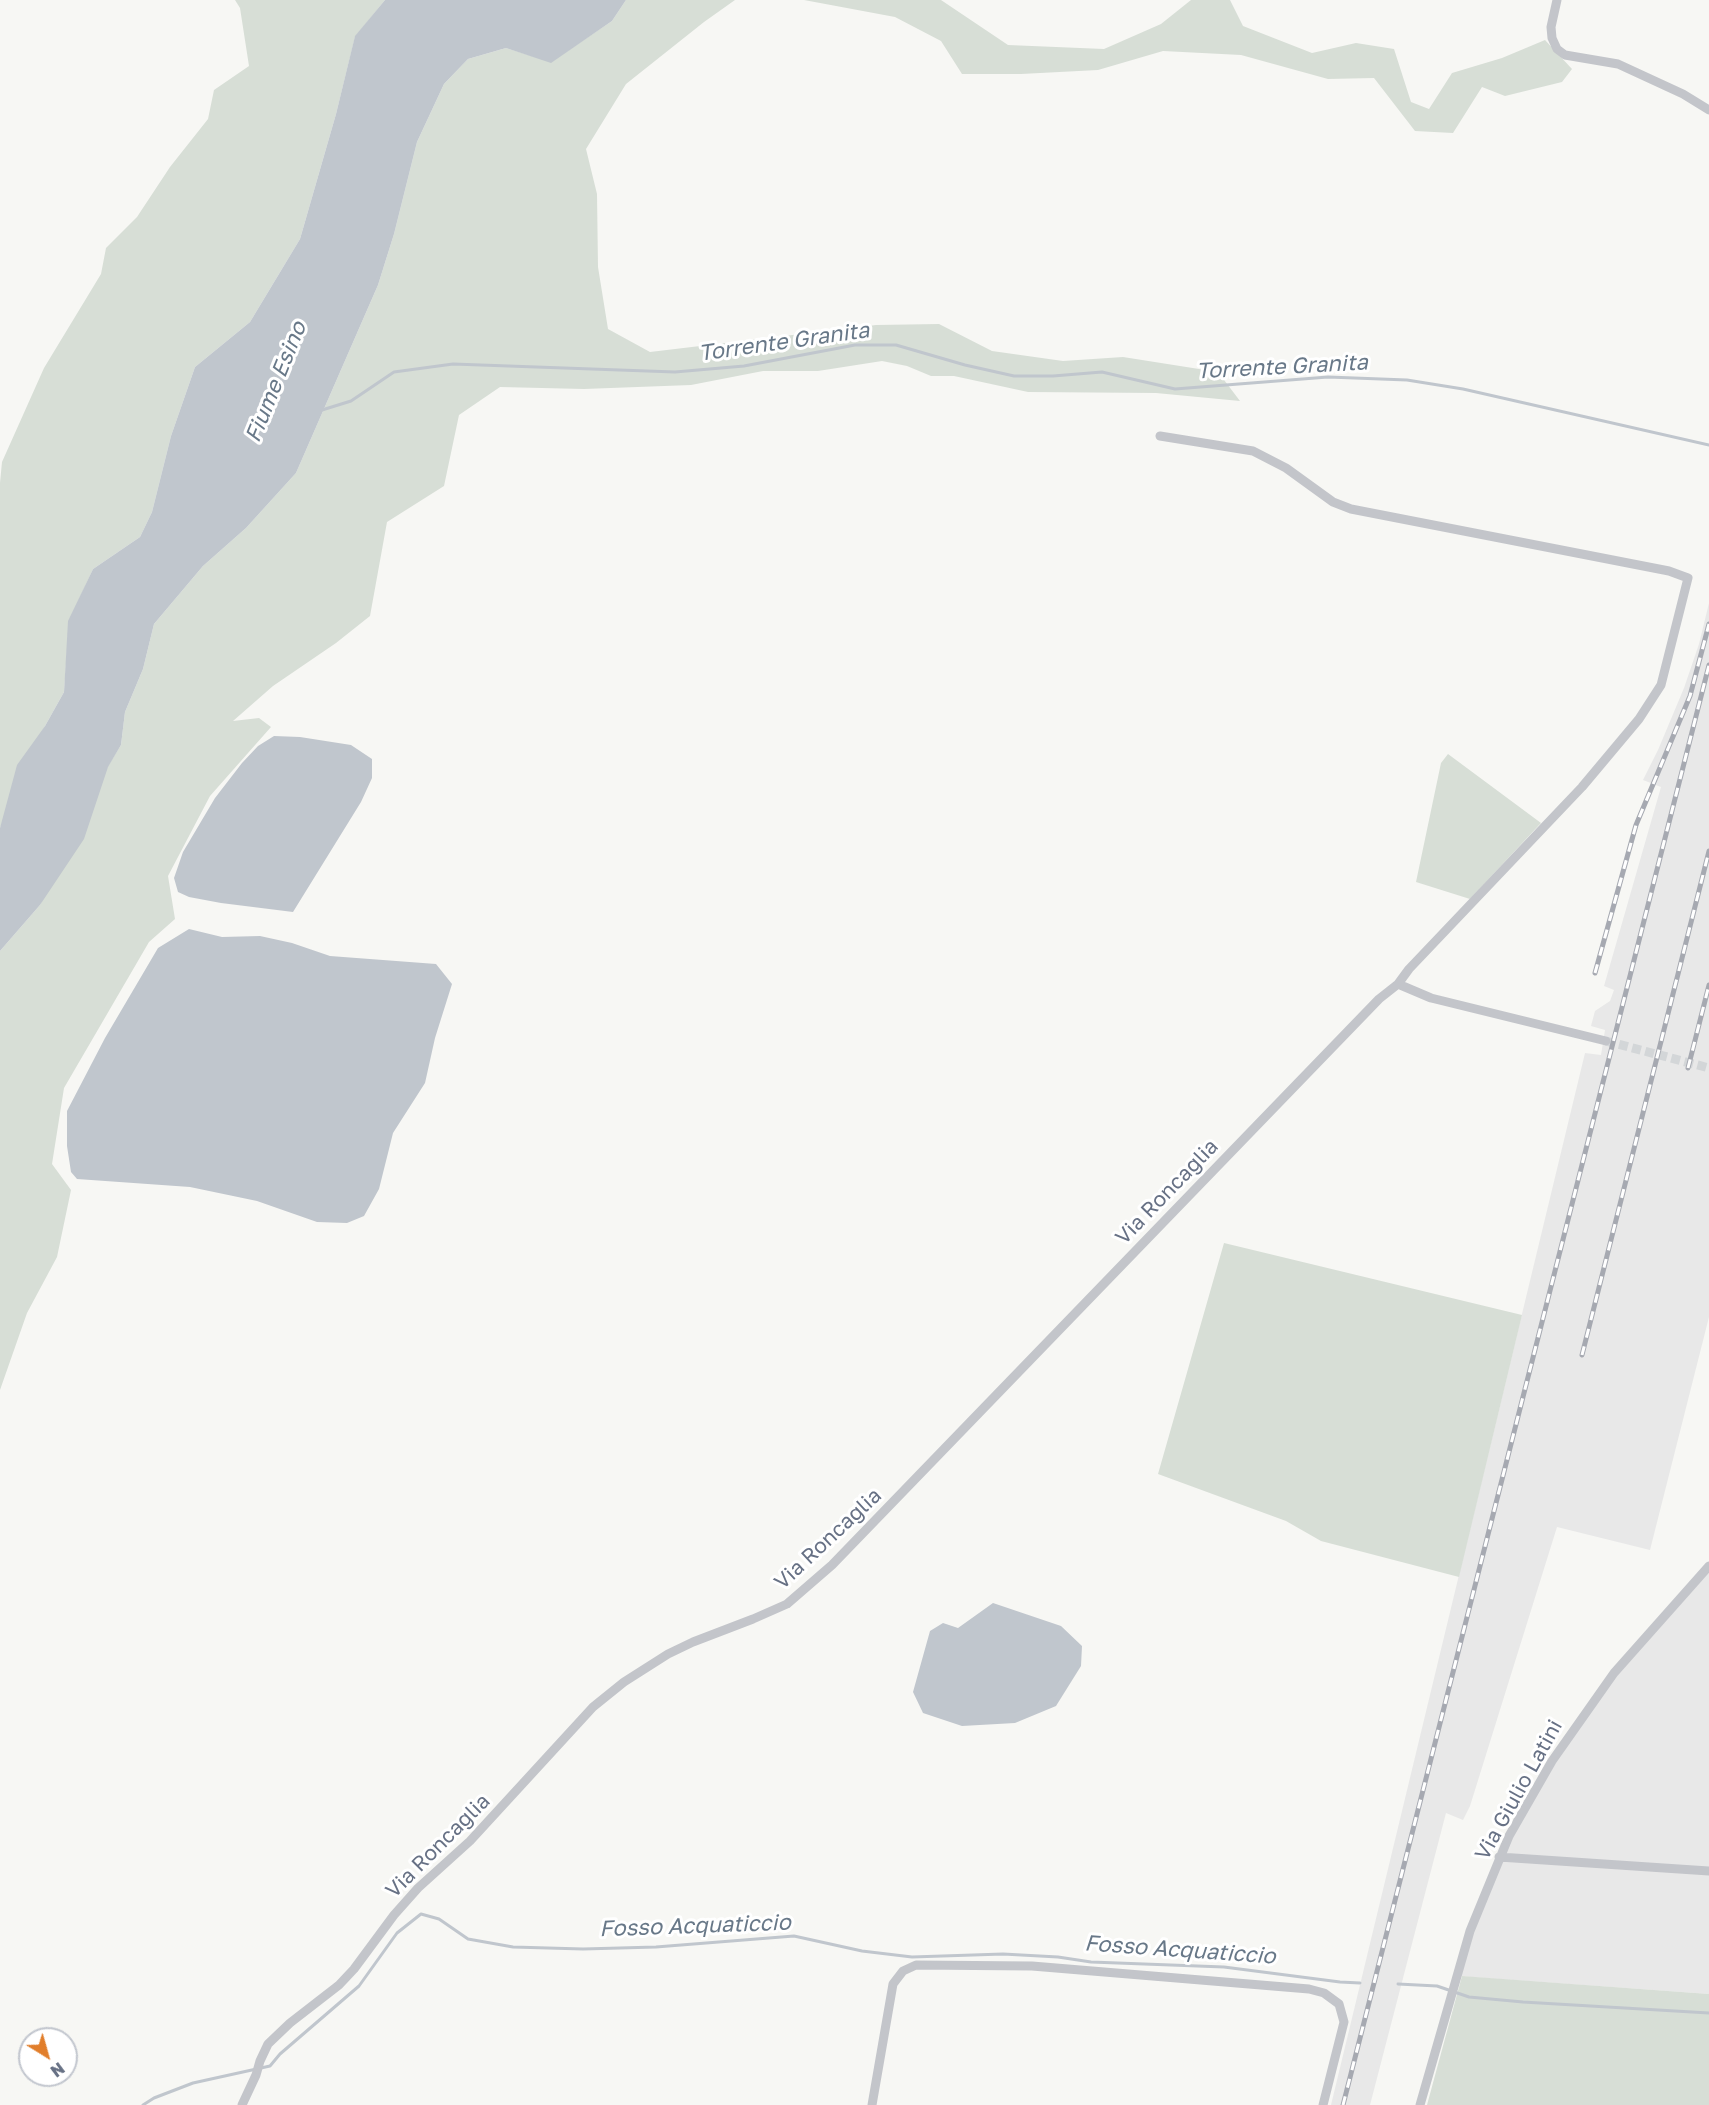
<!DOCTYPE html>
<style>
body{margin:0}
#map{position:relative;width:1709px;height:2105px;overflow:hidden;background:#f7f7f4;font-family:"Golos Text",sans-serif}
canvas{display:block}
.north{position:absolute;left:18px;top:2027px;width:60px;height:60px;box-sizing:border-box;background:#fff;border:2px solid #c2c6ce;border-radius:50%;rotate:143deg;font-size:16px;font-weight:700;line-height:24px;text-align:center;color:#677185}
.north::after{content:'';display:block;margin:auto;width:21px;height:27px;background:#e17e2b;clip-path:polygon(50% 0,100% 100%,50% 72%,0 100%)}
</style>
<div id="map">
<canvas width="1709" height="2105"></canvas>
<div class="north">N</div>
</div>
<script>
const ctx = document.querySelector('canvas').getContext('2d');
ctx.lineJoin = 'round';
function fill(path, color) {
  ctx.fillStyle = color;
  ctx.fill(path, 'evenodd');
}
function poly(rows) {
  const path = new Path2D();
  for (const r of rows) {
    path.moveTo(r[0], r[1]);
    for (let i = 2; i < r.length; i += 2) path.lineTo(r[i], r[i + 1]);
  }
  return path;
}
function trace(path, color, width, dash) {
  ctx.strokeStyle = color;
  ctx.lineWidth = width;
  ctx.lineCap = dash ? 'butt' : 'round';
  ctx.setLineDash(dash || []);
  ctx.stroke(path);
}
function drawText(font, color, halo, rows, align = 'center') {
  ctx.font = font + ' "Golos Text",sans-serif';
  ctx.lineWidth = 6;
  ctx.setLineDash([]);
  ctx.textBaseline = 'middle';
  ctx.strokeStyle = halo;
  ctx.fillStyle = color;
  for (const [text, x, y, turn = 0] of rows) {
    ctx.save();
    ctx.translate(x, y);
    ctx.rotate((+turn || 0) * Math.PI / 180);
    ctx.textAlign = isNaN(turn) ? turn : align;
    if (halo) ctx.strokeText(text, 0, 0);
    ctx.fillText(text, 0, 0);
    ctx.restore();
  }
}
const built = poly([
 [1709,603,1709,1317,1650,1550,1557,1527,1470,1806,1463,1820,1446,1813,1370,2105,1331,2105,1585,1053,1601,1055,1605,1030,1591,1026,1595,1011,1610,1001,1614,990,1604,986,1661,787,1643,780,1658,750,1684,688,1699,644],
 [1709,1566,1709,1994,1457,1976,1499,1857,1575,1726]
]);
const green = poly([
 [235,0,385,0,355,37,336,114,300,239,250,322,195,367,171,436,152,512,140,537,93,569,69,621,64,692,45,726,0,828,0,483,2,462,44,368,101,274,106,248,137,217,170,167,208,119,214,90,249,66,240,8],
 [626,0,735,0,704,22,626,84,586,149,597,194,598,267,608,329,650,352,876,325,939,324,992,351,1063,361,1123,357,1218,372,1240,401,1156,393,1028,392,954,376,931,376,907,366,882,361,818,371,763,371,691,385,584,389,500,387,459,415,444,486,387,522,370,616,336,643,273,686,233,721,259,718,271,727,210,796,168,876,175,919,149,942,64,1088,52,1164,71,1190,57,1257,27,1313,0,1390,0,951,40,905,108,766,121,745,125,712,143,669,154,624,203,566,246,528,296,473,378,285,394,234,417,142,444,84,468,59,506,48,551,62,612,21],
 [804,0,941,0,1008,45,1104,49,1161,24,1191,0,1230,0,1243,26,1312,53,1356,43,1394,49,1411,102,1429,109,1452,73,1502,58,1545,40,1572,69,1562,82,1505,96,1482,87,1453,133,1415,131,1374,78,1328,79,1241,55,1163,51,1098,70,1021,74,962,74,941,41,895,17],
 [1448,754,1541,823,1470,899,1416,882,1441,763],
 [1224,1243,1522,1315,1459,1577,1321,1541,1286,1521,1158,1474],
 [1462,1976,1709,1994,1709,2105,1427,2105]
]);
const water = poly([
 [385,0,626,0,612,21,551,63,506,48,468,59,444,84,417,142,394,234,378,285,296,473,246,528,203,566,154,624,143,669,125,712,121,745,108,767,84,839,40,905,0,951,0,828,17,765,45,726,64,692,68,621,93,569,140,537,152,512,171,436,195,367,250,322,300,239,336,114,355,36],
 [274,736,300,737,351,745,372,759,372,778,361,802,293,912,221,903,189,897,178,892,174,878,183,852,215,798,242,763,258,746],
 [189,929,222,937,260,936,292,943,330,956,436,964,452,984,435,1038,425,1083,393,1133,379,1189,364,1216,347,1223,317,1222,257,1201,190,1187,77,1179,71,1172,67,1146,67,1111,105,1038,158,948],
 [993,1603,1061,1626,1082,1646,1081,1666,1056,1706,1015,1723,962,1726,923,1713,913,1692,930,1631,943,1623,958,1628]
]);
const stream = poly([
 [322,410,351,401,394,372,453,364,675,372,744,366,855,345,896,345,965,365,1014,376,1053,376,1102,372,1175,389,1328,377,1407,380,1463,389,1709,445],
 [1398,1984,1437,1986,1469,1997,1523,2002,1709,2013],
 [143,2105,154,2098,193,2083,270,2066,280,2054,359,1986,397,1933,421,1914,439,1919,468,1939,513,1947,583,1949,656,1947,794,1936,862,1951,912,1957,1003,1954,1058,1957,1091,1962,1224,1967,1340,1982,1360,1983]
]);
const streetTunnel = poly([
 [1606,1041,1709,1068]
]);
const street = poly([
 [1557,0,1551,27,1552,38,1557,49,1565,55,1618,64,1683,94,1709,110],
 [1398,984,1431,998,1606,1041],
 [1499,1857,1709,1871],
 [242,2105,256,2075,260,2061,268,2044,290,2023,339,1985,354,1969,394,1915,418,1888,470,1841,593,1707,624,1682,668,1654,693,1642,753,1619,787,1604,832,1565,1379,999,1398,984,1409,969,1582,787,1639,719,1661,685,1688,578,1669,571,1351,509,1333,502,1286,468,1253,451,1160,436],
 [872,2105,893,1984,903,1971,916,1965,1032,1966,1309,1989,1324,1993,1339,2004,1344,2022,1323,2105],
 [1420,2105,1470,1931,1509,1836,1552,1761,1614,1673,1709,1566]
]);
const rail = poly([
 [1595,973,1636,825,1690,696,1709,624],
 [1688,1068,1709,985],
 [1582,1355,1709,851],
 [1343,2105,1709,665]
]);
const streetNames = [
 ["Via Roncaglia",1167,1192,-46],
 ["Via Roncaglia",828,1539,-43],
 ["Via Giulio Latini",1519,1790,-61],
 ["Via Roncaglia",438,1846,-45]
];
const waterNames = [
 ["Torrente Granita",784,342,-8],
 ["Torrente Granita",1282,367,-3],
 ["Fiume Esino",276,382,-68],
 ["Fosso Acquaticcio",695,1926,-2],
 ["Fosso Acquaticcio",1180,1950,4]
];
fill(built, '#e8e8e8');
fill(green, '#d7ded6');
fill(water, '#c0c6cd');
trace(stream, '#c0c6cd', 3);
trace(streetTunnel, '#d3d6d8', 9, [9, 4.5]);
trace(street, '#c3c5ca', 9);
trace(rail, '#a6a9b1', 5);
trace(rail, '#fff', 3, [9]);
drawText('21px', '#677185', '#fff', streetNames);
drawText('italic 22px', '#687888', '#fff', waterNames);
</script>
